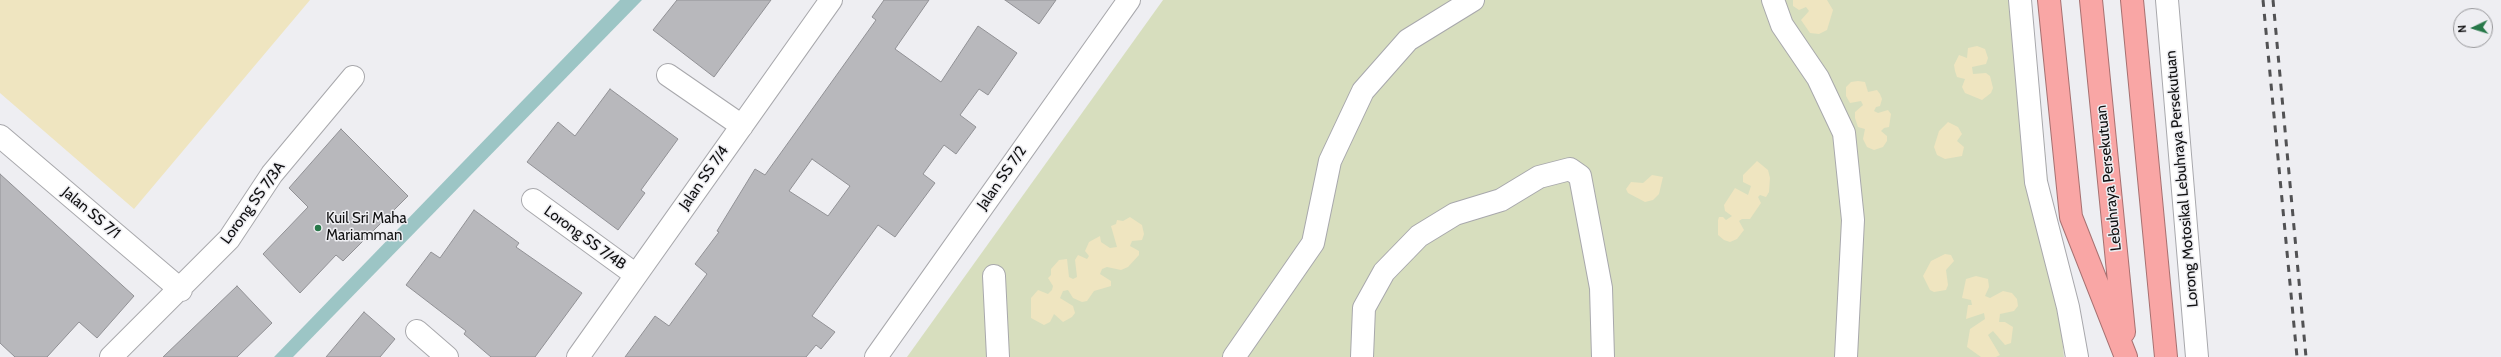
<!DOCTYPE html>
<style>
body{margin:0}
#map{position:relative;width:2501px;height:357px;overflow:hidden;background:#eeeef2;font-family:Cabin,sans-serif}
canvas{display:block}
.north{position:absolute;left:2453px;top:8px;width:40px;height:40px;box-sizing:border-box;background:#eeeef2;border:1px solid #959598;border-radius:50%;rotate:266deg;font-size:11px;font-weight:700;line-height:16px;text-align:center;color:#0f0f10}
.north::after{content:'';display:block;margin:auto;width:14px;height:18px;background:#277849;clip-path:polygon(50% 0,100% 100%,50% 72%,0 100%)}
</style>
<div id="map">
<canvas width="2501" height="357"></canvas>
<div class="north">N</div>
</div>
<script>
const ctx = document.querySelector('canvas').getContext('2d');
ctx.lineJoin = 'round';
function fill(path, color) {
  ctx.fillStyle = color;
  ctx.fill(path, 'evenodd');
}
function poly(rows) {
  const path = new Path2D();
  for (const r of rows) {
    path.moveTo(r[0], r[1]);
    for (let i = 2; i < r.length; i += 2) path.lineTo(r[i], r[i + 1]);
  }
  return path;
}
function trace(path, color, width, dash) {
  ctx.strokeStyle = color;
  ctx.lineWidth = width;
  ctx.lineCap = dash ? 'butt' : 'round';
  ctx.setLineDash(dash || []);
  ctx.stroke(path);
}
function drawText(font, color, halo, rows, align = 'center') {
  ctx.font = font + ' Cabin,sans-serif';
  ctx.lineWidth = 3;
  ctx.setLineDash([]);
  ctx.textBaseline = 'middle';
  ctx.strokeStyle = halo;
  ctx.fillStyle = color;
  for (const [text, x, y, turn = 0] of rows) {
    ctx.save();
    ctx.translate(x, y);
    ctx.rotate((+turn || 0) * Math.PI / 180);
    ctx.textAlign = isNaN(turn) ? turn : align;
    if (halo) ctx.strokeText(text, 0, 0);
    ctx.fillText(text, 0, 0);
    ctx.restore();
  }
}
const green = poly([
 [1163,0,2031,0,2064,357,907,357]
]);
const sand = poly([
 [0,0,310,0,134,209,0,93],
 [1793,0,1827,0,1833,10,1827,30,1819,34,1810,33,1801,20,1809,11,1806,7,1799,10,1793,6],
 [1977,46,1985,49,1988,58,1986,64,1972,67,1973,74,1986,73,1990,76,1993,88,1991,93,1982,100,1965,93,1962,87,1965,79,1957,77,1955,71,1954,65,1959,55,1967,58,1968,48],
 [1858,81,1865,82,1868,92,1877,90,1880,94,1882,99,1880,106,1876,107,1874,111,1878,113,1888,110,1891,114,1889,127,1884,128,1881,131,1887,136,1887,141,1883,147,1874,150,1867,147,1863,139,1865,129,1858,127,1855,118,1855,112,1863,105,1861,101,1850,103,1846,96,1846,87,1851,82],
 [1948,122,1958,127,1962,134,1957,141,1964,147,1962,156,1945,159,1937,155,1934,147,1939,131],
 [1757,161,1768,170,1770,178,1769,192,1766,197,1760,195,1758,197,1761,203,1750,219,1742,219,1739,221,1744,230,1737,239,1730,242,1724,240,1718,235,1718,220,1719,217,1723,217,1726,220,1732,216,1725,211,1724,205,1735,188,1748,195,1751,186,1743,182,1743,175],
 [1652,175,1663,177,1659,194,1653,200,1645,202,1628,193,1626,189,1631,182,1643,183],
 [1130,217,1142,225,1144,234,1142,240,1132,241,1130,246,1139,251,1139,255,1128,267,1121,270,1107,267,1102,269,1100,274,1111,281,1111,286,1094,291,1087,301,1082,302,1073,298,1068,290,1063,291,1060,298,1073,306,1075,313,1072,317,1063,322,1054,314,1050,322,1044,325,1031,318,1031,298,1038,290,1048,294,1052,290,1053,286,1048,278,1051,275,1051,269,1059,260,1067,259,1069,277,1073,279,1077,277,1075,260,1078,255,1087,259,1089,256,1085,251,1089,242,1100,236,1101,242,1110,248,1117,247,1111,226,1116,224,1117,220,1123,221],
 [1945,254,1951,255,1954,261,1946,270,1948,285,1946,290,1934,292,1930,290,1923,276,1931,261],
 [1976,276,1988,279,1989,287,1985,296,1990,298,2003,291,2012,293,2017,299,2018,306,2014,311,2000,314,1999,322,2005,322,2013,327,2011,343,2005,345,1993,331,1988,335,2000,355,1996,357,1981,357,1967,347,1970,329,1985,319,1984,313,1966,319,1968,305,1972,305,1971,300,1962,298,1966,279]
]);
const water = poly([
 [620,0,642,0,293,357,274,357]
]);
const building = poly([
 [677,0,771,0,714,77,653,30,677,0],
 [884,0,929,0,895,49,941,82,978,26,1017,53,988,95,979,89,960,115,976,127,956,154,944,145,923,174,935,183,895,237,878,225,812,316,835,332,821,349,816,345,806,357,625,357,655,316,669,326,707,274,695,264,719,232,717,231,755,169,765,175,876,20,872,17,884,0],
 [812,159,850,186,828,216,789,191,812,159],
 [1005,0,1056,0,1039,24,1005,0],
 [610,89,678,139,641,190,645,193,618,230,527,162,558,122,575,136,610,89],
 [341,129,408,196,343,261,336,255,300,293,263,254,308,207,289,188,341,129],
 [0,174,134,296,97,338,79,322,47,357,15,357,0,343,0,174],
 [474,210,519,243,516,247,582,293,535,357,491,357,464,334,466,331,406,285,431,252,440,258,474,210],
 [237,286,272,323,237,357,163,357,237,286],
 [364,312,395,339,380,357,326,357,364,312]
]);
const minor = poly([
 [1773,0,1782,25,1818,78,1844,133,1853,220,1846,357],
 [2020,0,2036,182,2068,307,2077,357],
 [2167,0,2197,357],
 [668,75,742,126],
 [0,136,181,290],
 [533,200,636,275],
 [994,276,998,357],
 [417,331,447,357],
 [111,357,229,239,272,174,353,77],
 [578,357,831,0],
 [876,357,1129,0],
 [1234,357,1313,243,1330,161,1363,91,1408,40,1473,0],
 [1362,357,1364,308,1384,272,1419,236,1455,214,1501,200,1539,177,1570,169,1580,176,1601,288,1603,357]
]);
const highway = poly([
 [2049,0,2071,217,2126,357],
 [2091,0,2124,332],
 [2132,0,2166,357]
]);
const rail = poly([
 [2263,0,2297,357],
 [2273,0,2306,357]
]);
const markers = [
 [318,228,4,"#277849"]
];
const streetNames = [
 ["Jalan SS 7/4",704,178,-55],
 ["Jalan SS 7/2",1002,178,-55],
 ["Lebuhraya Persekutuan",2109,178,-96],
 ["Lorong Motosikal Lebuhraya Persekutuan",2182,179,-95],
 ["Lorong SS 7/3A",253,203,-54],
 ["Jalan SS 7/1",91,213,40],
 ["Lorong SS 7/4B",585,238,36]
];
const poiNames = [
 ["Kuil Sri Maha",326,219],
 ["Mariamman",326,236]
];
fill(green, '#d7debe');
fill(sand, '#efe5c0');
fill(water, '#9cc5c5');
fill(building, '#b8b8bc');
trace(building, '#919195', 1);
trace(minor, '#a8a8ac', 24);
trace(highway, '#a77171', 24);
trace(minor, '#fff', 22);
trace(highway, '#f9a6a5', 22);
trace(rail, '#525254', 3, [7, 7]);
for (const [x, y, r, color] of markers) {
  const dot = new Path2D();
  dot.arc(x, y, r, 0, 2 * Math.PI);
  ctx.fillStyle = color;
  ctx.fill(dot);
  trace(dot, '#eeeef2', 1.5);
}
drawText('15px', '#0f0f10', '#eeeef2', streetNames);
drawText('15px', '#0f0f10', '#eeeef2', poiNames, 'left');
</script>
